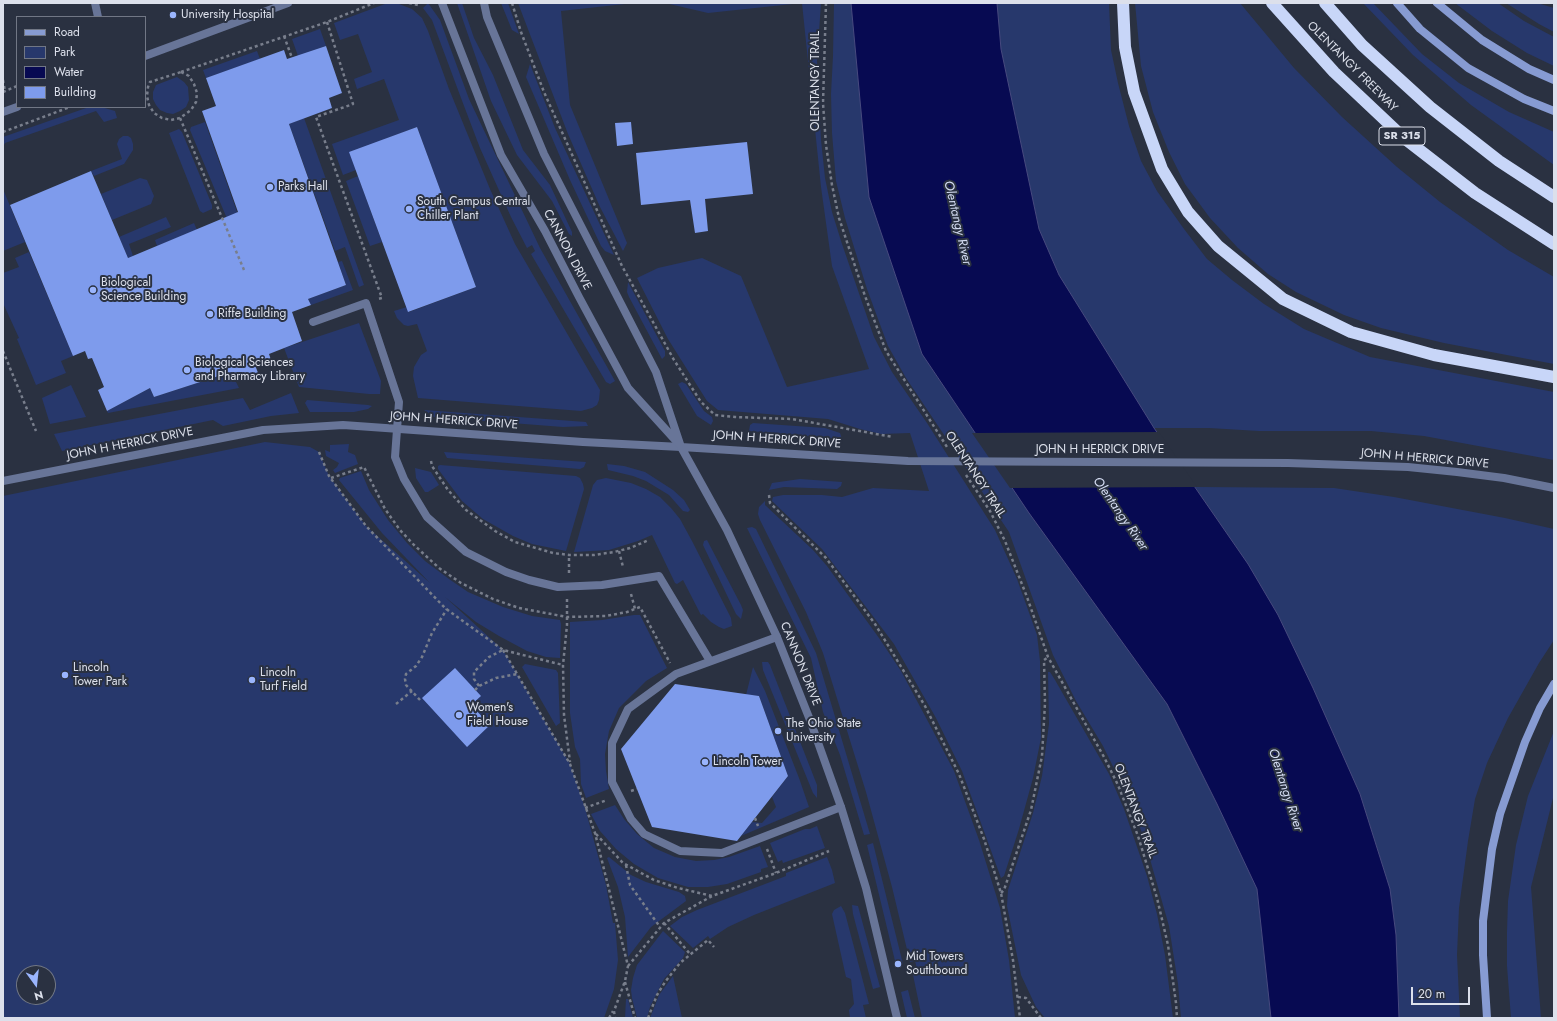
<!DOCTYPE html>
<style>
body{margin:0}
#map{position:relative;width:1557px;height:1021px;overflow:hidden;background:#2a3141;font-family:Jost,sans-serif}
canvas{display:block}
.frame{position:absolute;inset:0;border:4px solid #dce0eb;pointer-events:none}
.legend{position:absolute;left:16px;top:16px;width:130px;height:92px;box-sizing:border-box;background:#2a3141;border:1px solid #717785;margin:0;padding:5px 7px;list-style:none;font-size:12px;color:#dce0eb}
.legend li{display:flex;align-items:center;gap:8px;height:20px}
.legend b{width:20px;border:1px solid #717785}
.north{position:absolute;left:16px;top:965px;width:40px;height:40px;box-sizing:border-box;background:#2a3141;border:1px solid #717785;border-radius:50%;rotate:165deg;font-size:11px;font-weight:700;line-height:16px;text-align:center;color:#dce0eb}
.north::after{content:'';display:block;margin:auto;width:14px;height:18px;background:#9ab5fd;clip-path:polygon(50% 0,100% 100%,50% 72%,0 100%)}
.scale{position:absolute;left:1411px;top:987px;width:59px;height:18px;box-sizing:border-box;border:2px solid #dce0eb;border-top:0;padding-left:5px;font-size:12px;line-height:14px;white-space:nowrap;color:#dce0eb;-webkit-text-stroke:3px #2a3141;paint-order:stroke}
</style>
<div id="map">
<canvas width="1557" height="1021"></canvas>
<div class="frame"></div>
<ul class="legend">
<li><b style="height:5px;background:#879bd2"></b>Road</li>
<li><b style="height:11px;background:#27386c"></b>Park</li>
<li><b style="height:11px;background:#070a52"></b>Water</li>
<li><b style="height:11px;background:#7e9bec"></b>Building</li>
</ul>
<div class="north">N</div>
<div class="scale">20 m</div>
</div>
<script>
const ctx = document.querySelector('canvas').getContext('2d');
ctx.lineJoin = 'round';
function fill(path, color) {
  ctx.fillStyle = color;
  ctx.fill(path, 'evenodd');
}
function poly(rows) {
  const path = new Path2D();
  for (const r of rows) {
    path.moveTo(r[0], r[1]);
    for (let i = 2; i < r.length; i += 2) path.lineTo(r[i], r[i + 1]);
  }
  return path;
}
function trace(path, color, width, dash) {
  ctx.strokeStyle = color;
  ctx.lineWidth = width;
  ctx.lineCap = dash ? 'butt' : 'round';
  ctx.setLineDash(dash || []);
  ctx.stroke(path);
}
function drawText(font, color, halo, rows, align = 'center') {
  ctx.font = font + ' Jost,sans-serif';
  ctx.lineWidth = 4;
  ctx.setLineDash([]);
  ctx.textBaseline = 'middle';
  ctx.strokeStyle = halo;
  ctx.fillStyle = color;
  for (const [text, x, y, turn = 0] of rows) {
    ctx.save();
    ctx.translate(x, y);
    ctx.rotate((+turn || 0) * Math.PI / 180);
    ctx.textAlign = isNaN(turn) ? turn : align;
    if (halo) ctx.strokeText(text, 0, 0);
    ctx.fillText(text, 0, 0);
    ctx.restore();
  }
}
const green = poly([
 [428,3,440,20,469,99,540,248,615,381,610,384,606,382,531,254,535,251,532,245,527,248,511,217,480,148,461,98,432,20,423,8],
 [457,3,462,3,474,38,493,75,523,150,550,185,572,232,572,236,569,234,552,201,517,155,491,101],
 [501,3,508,3,519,34,512,30],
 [518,3,634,3,561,11,570,105,627,243,623,251,600,207,568,134],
 [665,3,821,3,817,61,821,140,825,178,832,212,842,244,874,337,892,372,927,423,995,530,1017,579,1037,635,1040,661,1041,738,1033,778,1019,829,1004,876,1001,878,962,771,936,718,894,644,822,549,772,501,773,497,783,495,822,495,842,497,873,488,929,491,910,433,881,434,860,429,828,419,718,410,707,401,668,339,637,278,658,268,702,258,741,276,787,387,869,369,832,266,821,187,802,3,708,13],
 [834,3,851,3,869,197,922,354,1029,513,1167,704,1217,804,1257,889,1271,1018,1181,1018,1178,984,1169,926,1144,838,1127,795,1103,746,1076,701,1053,655,1009,532,906,378,888,346,867,289,845,218,836,181,832,133,831,94,833,56],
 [997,3,1109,3,1111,50,1118,83,1129,126,1141,161,1157,191,1184,229,1207,259,1232,280,1264,304,1304,329,1370,357,1554,392,1554,460,1424,436,1371,431,1259,431,1209,428,1154,428,1059,275,1039,229,1001,49],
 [1135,3,1240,3,1294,68,1342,117,1397,167,1440,202,1508,250,1554,277,1554,364,1444,343,1381,328,1344,315,1296,292,1268,274,1238,248,1210,218,1185,184,1169,152,1153,112,1141,66],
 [1363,3,1373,3,1422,54,1459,83,1509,112,1554,132,1554,165,1471,105,1413,55],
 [1455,3,1498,3,1524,21,1554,37,1554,66,1527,53,1492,31],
 [1506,3,1537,3,1554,8,1554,32,1539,24],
 [385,4,399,4,412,9,422,18,428,31,449,89,490,189,515,244,600,390,599,400,597,405,592,408,581,411,418,398,413,376,414,367,421,355,427,351,417,324,408,326,404,325,397,318,394,311,407,307,409,312,476,287,417,127,385,139,356,170,343,175,332,144,399,120,384,79,357,89,354,79,372,72,358,34,340,40,334,23],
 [320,29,326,46,298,56,292,39],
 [257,51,260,59,206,78,203,70],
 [530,64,555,128,614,255,605,251,601,246,570,180,526,77],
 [177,77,184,82,188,87,189,100,186,107,180,111,173,114,167,113,160,110,156,105,153,99,153,92,156,85],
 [89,107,101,107,115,111,117,118,104,122,96,111,5,143,3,147,3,137],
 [304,118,364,285,359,287,345,247,335,251,289,124],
 [205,122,256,265,248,269,190,130,191,127],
 [179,129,182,132,212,205,212,209,203,213,200,211,169,133],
 [123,136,128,136,131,138,133,144,133,150,124,164,94,176,91,171,122,159,117,144,119,139],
 [358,176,382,242,370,246,346,181],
 [140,178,147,180,154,196,151,204,112,220,101,194],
 [3,189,25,242,3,251],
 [166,217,171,227,129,244,133,256,128,258,119,237],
 [194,223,197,230,157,246,155,240],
 [29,252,73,356,61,361,66,373,36,385,17,339,19,338,3,303,3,273,19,267,15,258],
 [342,261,353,290,311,305,308,299,346,285,338,262],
 [628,282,665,351,665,356,662,359,629,297,627,292],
 [359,323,381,381,380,394,369,394,299,387,284,348],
 [231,372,239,388,108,413,107,411,150,388,154,397],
 [682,382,686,384,704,411,712,417,713,421,711,425,697,416,678,384],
 [71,385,86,417,50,424,42,398],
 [291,393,299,413,271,416,223,426,213,420,62,451,54,434,243,398,250,410],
 [307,400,368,405,372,406,368,409,354,412,310,412,305,403],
 [424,410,586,422,588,426,563,427,434,417],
 [753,423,825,428,840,433,842,439,749,431,750,425],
 [265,442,310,447,319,452,329,476,366,526,430,583,382,533,339,480,340,478,361,471,369,490,388,520,407,543,425,561,449,579,468,592,503,607,532,616,560,620,561,624,560,658,546,657,527,651,499,636,476,622,445,597,503,650,570,764,585,808,606,885,613,923,615,923,618,960,614,989,604,1018,3,1018,3,496],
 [24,973,48,973,48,997,24,997],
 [349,444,348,452,355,455,358,464,335,473,333,470,337,467,339,463,326,456,325,450,330,452,330,445],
 [444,452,586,462,584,467,580,469,447,458],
 [607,464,624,466,645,472,673,490,684,500,690,510,688,512,683,511,669,495,646,481,633,476,608,470],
 [440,465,576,476,580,478,583,484,584,489,566,551,532,544,513,536,483,519,462,501,438,469,438,466],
 [415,468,431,472,439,485,428,492,425,492,416,478],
 [606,478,631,483,646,489,660,497,671,508,680,519,692,541,731,618,732,626,724,629,719,627,711,622,703,614,701,615,683,580,677,584,675,583,652,535,638,541,609,550,574,552,593,485,597,480],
 [800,479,842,482,841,486,837,489,784,487,769,490,772,483],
 [1195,487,1334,488,1394,497,1505,518,1554,529,1554,640,1539,663,1508,718,1487,763,1475,799,1468,841,1459,908,1457,955,1460,1018,1399,1018,1396,935,1390,889,1360,794,1313,688,1278,615,1248,564],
 [765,501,765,505,813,550,827,566,879,638,901,671,932,729,954,771,979,840,1000,908,1009,960,1015,1018,922,1018,913,975,918,973,915,961,910,962,892,887,866,792,823,653,806,612,760,520,758,514,759,507],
 [752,527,756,529,816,653,870,834,864,835,840,755,823,712,811,658,747,528],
 [707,540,741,605,743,610,741,619,736,614,703,545,704,541],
 [634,615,640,615,667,668,646,681,619,708,609,731,605,754,606,771,609,789,586,798,581,784,580,759,575,747,570,713,570,622,602,620],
 [762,662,768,662,770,665,817,785,817,798,813,793,763,670],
 [525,664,556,670,558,673,560,723,556,726,522,667],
 [753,667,765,691,799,778,809,807,741,836,752,822,762,823,776,807,772,797,788,776,759,696,746,695],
 [1048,672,1050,672,1055,680,1109,774,1124,809,1147,876,1157,914,1165,955,1173,1018,1045,1018,1036,1007,1021,975,1007,906,1008,890,1033,813,1042,776,1049,724],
 [1554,731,1554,794,1531,887,1541,1018,1511,1018,1507,966,1507,932,1508,901,1516,845,1528,796],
 [615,805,624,819,637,834,654,848,675,857,696,861,714,860,729,857,760,846,768,867,761,869,761,872,727,884,708,887,688,887,658,878,634,864,616,849,600,831,591,814],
 [817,826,825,848,783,863,782,860,778,862,770,843,805,829,810,829],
 [873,843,903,964,896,965,867,845],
 [609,857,631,875,646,882,679,892,685,896,686,901,651,927,628,957,625,917,618,887,607,858],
 [827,857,832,870,835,883,754,915,728,927,710,939,708,936,693,948,670,926,682,917,697,910,786,876,786,873],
 [852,905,858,906,880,987,873,989,853,914],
 [841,906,845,913,869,1004,863,1005,866,1018,850,1018,849,1010,854,1004,851,979,846,977,832,914,834,910],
 [663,931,685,952,683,958,664,979,650,1007,647,1018,637,1018,632,998,631,990,633,978,637,965],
 [673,976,682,1018,650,1018,659,995],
 [908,990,915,1018,907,1018,901,992],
 [626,999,628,999,633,1018,625,1018]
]);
const water = poly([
 [851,3,997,3,1001,49,1039,229,1059,275,1154,428,1248,564,1278,615,1313,688,1360,794,1390,889,1396,935,1399,1018,1271,1018,1257,889,1217,804,1167,704,1029,513,922,354,869,197,851,3]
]);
const pier = poly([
 [1159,432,1197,487,1010,488,972,433]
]);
const building = poly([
 [326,46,342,93,329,98,332,108,289,124,346,285,308,299,311,305,292,312,302,341,269,354,271,360,255,365,260,378,231,372,154,397,150,388,107,411,98,390,104,387,92,358,88,359,85,351,73,356,10,205,91,171,128,258,238,212,202,111,216,106,206,78,284,50,287,59],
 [631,122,633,144,617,146,615,123],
 [417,127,476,287,408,312,349,152],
 [747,142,753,194,705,199,708,231,695,233,690,200,641,205,636,153],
 [455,668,481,696,471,705,490,725,467,747,422,698],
 [675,684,759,696,788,776,737,841,652,827,621,749]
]);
const path = poly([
 [409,3,418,5],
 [512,3,521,32,544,92,622,266,674,360,701,402,715,415,735,417,792,419,893,437],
 [826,3,823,103,826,145,832,185,839,218,865,296,886,351,947,447],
 [327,22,353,104,316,117,382,298,378,299],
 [284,36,292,58],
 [181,72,327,22,374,3],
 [181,72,189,76,194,84,197,93,196,102,191,110,180,118,171,120,162,118,154,113,149,105,147,96,148,87,150,82,181,72],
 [3,80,5,91],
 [3,92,17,86],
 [180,118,244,270],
 [3,132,70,107],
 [3,351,36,431],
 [319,452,329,476,366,526,445,608,503,650,563,665],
 [431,461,432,466,448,490,466,510,495,531,515,542,553,553,569,555,594,555,614,552,630,548,649,540],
 [966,475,990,511,1005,541,1027,597,1048,657,1104,757,1118,785,1138,836,1157,898,1168,945,1176,1003,1177,1018],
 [331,478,364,467,385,509,400,530,414,545,439,568,461,583,493,599,519,608,567,617,606,616,627,612,640,607,670,663],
 [769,495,770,503,826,558,875,624,925,706,959,774,984,839,1001,893,1013,960,1020,1018],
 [619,551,623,567],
 [569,573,569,555],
 [631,594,635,609],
 [567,599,567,625,563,665,564,715,570,762],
 [503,650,570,764,595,833,628,966,625,981,614,1011,615,1018],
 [479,686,474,679,474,672,489,657,503,650],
 [475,690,479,686,496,678,517,674],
 [420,700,406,685,405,679,406,674,416,666,422,657,432,633,447,609],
 [396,704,412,691],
 [631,791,637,789],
 [585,808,607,800],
 [755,818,758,826],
 [596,834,623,863,654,880,678,888,712,896],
 [767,849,776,873],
 [626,865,630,885,660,927],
 [1001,893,1004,890,1031,810,1042,756,1045,703,1044,660,1048,657],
 [664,923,690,954],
 [628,966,664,923,712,896,776,873,829,851],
 [625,982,635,1018],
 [1018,997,1026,998,1041,1018],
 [609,1018,613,1011],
 [648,1018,657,995,665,982,680,963,708,940,714,947]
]);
const service = poly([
 [313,322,366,303,399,402,395,457,404,479,427,517,466,552,506,572,529,580,558,587,602,585,659,576,710,661],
 [777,637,676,674,628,709,612,743,612,782,631,819,644,834,680,851,722,853,841,807]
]);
const minor = poly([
 [95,3,98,17],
 [145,56,288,3],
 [3,112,17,107],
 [3,481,263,430,343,425,583,442,681,447]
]);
const tertiary = poly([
 [442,3,501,155,545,231,579,297,628,388,678,443],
 [484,3,487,17,544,154,656,372,681,447,727,530,777,637,810,720,841,807,866,888,897,1018],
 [681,447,908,461,1288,463,1408,467,1457,472,1504,478,1554,488]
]);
const secondary = poly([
 [1397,3,1420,29,1468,68,1524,99,1554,111],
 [1437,3,1482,40,1529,69,1554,80],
 [1487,1018,1483,955,1483,921,1492,849,1500,814,1525,742,1540,708,1554,684]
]);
const motorway = poly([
 [1123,3,1125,47,1134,92,1162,169,1188,212,1218,246,1283,299,1351,332,1434,355,1554,377],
 [1272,3,1334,72,1404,138,1475,193,1554,244],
 [1325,3,1362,45,1430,107,1499,161,1554,197]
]);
const markers = [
 [173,15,4,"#9ab5fd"],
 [270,187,4,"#9ab5fd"],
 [409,209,4,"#9ab5fd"],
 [93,290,4,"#9ab5fd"],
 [210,314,4,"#9ab5fd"],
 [187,370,4,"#9ab5fd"],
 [65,675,4,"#9ab5fd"],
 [252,680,4,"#9ab5fd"],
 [459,715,4,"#9ab5fd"],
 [778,731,4,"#9ab5fd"],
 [705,762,4,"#9ab5fd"],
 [898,964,4,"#9ab5fd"]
];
const shields = [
 [1402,136,46]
];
const shieldNames = [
 ["SR 315",1402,136]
];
const poiNames = [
 ["University Hospital",181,15],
 ["Parks Hall",278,187],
 ["South Campus Central",417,202],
 ["Chiller Plant",417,216],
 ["Biological",101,283],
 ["Science Building",101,297],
 ["Riffe Building",218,314],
 ["Biological Sciences",195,363],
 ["and Pharmacy Library",195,377],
 ["Lincoln",73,668],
 ["Tower Park",73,682],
 ["Lincoln",260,673],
 ["Turf Field",260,687],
 ["Women's",467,708],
 ["Field House",467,722],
 ["The Ohio State",786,724],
 ["University",786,738],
 ["Lincoln Tower",713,762],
 ["Mid Towers",906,957],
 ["Southbound",906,971]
];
const streetNames = [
 ["OLENTANGY FREEWAY",1352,67,45],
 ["OLENTANGY TRAIL",816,81,-90],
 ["CANNON DRIVE",567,250,62],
 ["JOHN H HERRICK DRIVE",454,421,4],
 ["JOHN H HERRICK DRIVE",777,440,4],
 ["JOHN H HERRICK DRIVE",130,444,-11],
 ["JOHN H HERRICK DRIVE",1100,450],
 ["JOHN H HERRICK DRIVE",1425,459,5],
 ["OLENTANGY TRAIL",975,475,57],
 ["CANNON DRIVE",800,664,68],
 ["OLENTANGY TRAIL",1135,811,69]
];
const waterNames = [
 ["Olentangy River",957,223,77],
 ["Olentangy River",1120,514,55],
 ["Olentangy River",1285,790,72]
];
fill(green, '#27386c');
fill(water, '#070a52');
trace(water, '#474a80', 1);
fill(pier, '#2a3141');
fill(building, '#7e9bec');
trace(path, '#787e8c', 2.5, [3, 3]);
trace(service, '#687598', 8);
trace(minor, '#687598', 8);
trace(tertiary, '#687598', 8);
trace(secondary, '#879bd2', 8);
trace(motorway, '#c8d6f8', 12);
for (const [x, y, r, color] of markers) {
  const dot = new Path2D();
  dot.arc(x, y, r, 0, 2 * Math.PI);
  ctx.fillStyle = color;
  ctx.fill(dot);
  trace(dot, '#2a3141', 1.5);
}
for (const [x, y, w] of shields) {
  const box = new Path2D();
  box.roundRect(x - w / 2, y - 9, w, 18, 3);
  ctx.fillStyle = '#2a3141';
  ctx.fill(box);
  trace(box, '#dce0eb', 1);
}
drawText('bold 11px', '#dce0eb', null, shieldNames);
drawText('12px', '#dce0eb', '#2a3141', poiNames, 'left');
drawText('12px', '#dce0eb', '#2a3141', streetNames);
drawText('italic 13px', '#d5ddf3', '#2a3141', waterNames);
</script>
